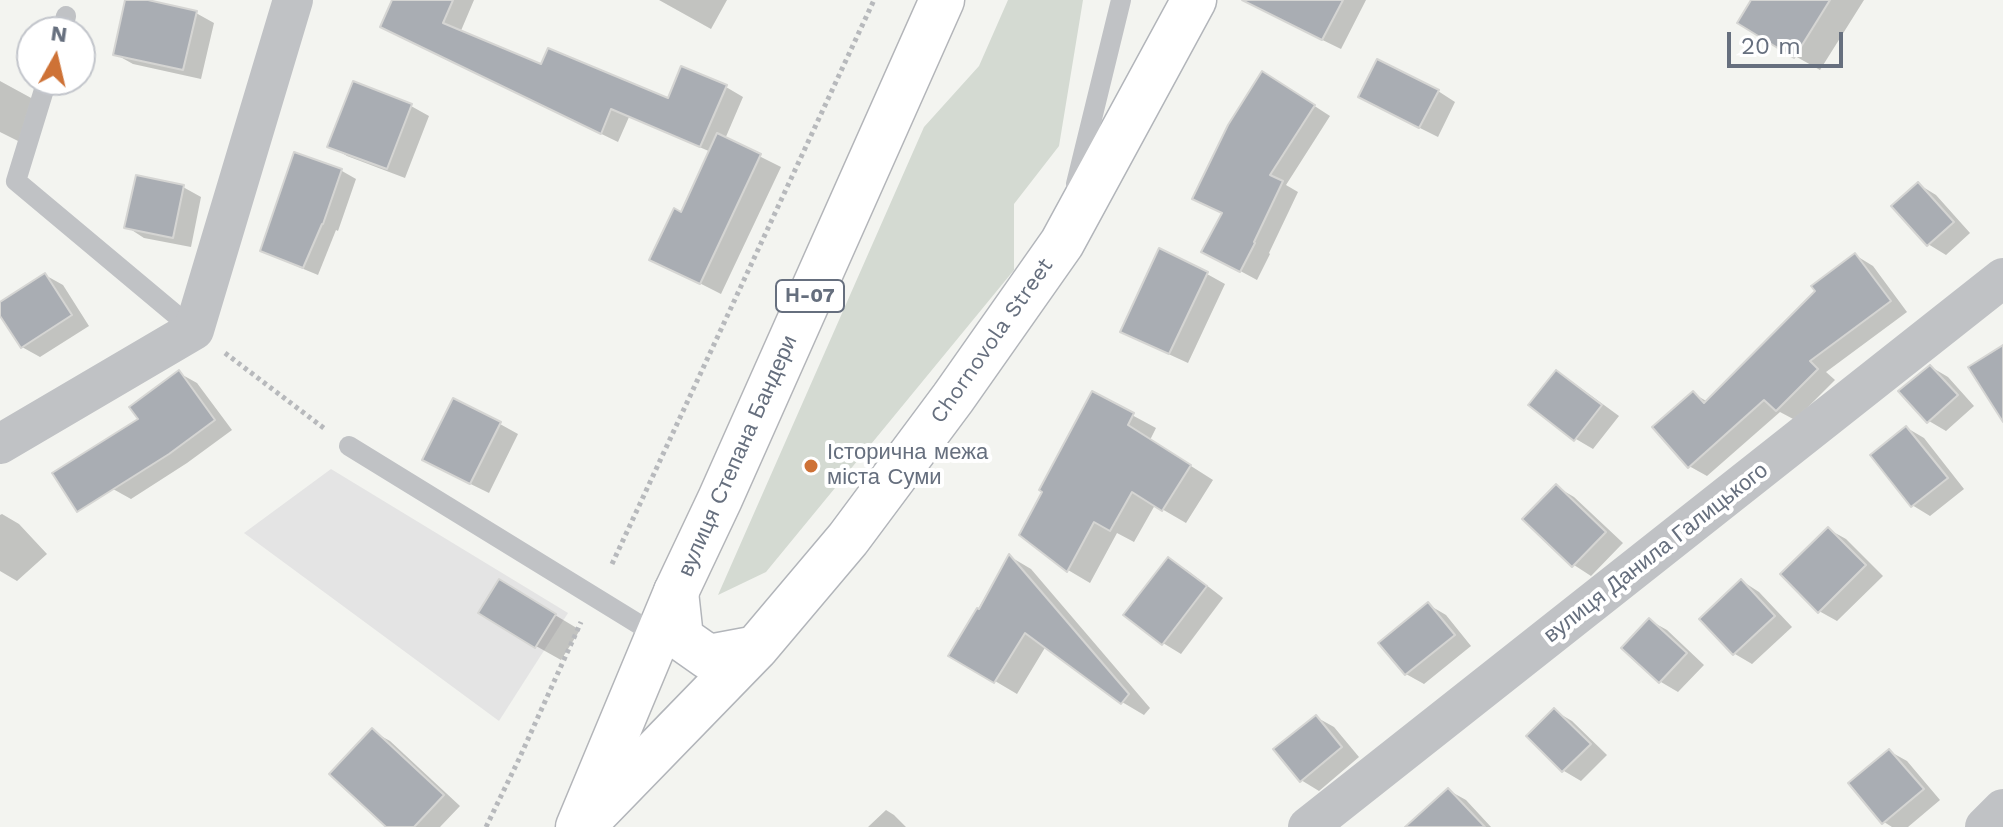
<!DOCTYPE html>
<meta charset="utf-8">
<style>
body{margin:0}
#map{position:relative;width:2003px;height:827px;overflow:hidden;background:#f3f4f0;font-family:"Work Sans",sans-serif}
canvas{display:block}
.north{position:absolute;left:16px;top:16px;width:80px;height:80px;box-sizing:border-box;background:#fff;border:2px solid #c2c5cb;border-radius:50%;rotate:8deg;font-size:22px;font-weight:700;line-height:32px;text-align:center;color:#666f7e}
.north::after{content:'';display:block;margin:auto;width:28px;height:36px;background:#ce7236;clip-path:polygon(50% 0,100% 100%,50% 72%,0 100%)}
.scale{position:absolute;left:1727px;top:32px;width:116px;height:36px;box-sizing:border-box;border:4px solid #666f7e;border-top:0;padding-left:10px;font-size:24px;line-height:28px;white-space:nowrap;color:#666f7e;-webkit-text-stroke:6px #fff;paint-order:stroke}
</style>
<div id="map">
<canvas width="2003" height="827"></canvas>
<div class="north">N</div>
<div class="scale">20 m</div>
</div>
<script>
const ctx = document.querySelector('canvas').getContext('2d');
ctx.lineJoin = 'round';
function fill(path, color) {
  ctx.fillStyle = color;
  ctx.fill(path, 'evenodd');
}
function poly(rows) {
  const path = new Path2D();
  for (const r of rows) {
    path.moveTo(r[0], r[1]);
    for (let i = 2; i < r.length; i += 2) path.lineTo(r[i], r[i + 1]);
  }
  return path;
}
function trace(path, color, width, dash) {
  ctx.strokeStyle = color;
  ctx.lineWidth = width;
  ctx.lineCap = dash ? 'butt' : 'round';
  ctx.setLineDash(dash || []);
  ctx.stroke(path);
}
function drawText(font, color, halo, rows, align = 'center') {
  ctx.font = font + ' "Work Sans",sans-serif';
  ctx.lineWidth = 8;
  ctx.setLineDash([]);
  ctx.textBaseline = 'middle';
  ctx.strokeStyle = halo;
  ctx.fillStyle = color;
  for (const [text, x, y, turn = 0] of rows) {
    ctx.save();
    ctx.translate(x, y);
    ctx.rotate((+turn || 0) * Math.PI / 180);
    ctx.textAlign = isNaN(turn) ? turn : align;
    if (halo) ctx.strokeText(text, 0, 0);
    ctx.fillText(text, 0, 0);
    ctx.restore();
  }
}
const built = poly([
 [331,469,568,613,499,721,244,533]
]);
const green = poly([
 [1008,0,1083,0,1059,146,1014,204,1014,270,766,572,718,595,924,127,979,66]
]);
const shadow = poly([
 [127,0,139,0,196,13,214,23,201,79,133,64,115,54],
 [394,0,474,0,460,33,542,67,669,100,726,87,743,97,725,139,781,167,721,294,652,259,682,214,711,152,629,117,618,142,400,36],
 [659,0,727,0,711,29],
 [1288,0,1366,0,1341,49,1302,30],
 [1753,0,1864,0,1820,70,1795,56],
 [0,81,44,105,24,144,0,132],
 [1279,83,1330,116,1286,185,1298,192,1269,253,1270,254,1257,280,1220,260,1224,214,1211,208],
 [1438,91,1455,102,1438,137,1378,107],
 [411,106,429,116,405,178,347,156,330,146],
 [295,155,342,171,356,179,338,231,336,230,318,275,277,258,262,250],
 [1918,184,1936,195,1970,233,1946,255,1928,244],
 [183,187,201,197,191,247,144,238,127,227],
 [1855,255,1873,266,1907,312,1826,372,1835,380,1795,420,1780,412,1707,476,1689,466,1694,394,1708,402],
 [1207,274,1225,284,1188,363,1140,341],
 [45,275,63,285,89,326,40,357,22,347,0,312,0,304],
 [1931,367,1948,377,1974,406,1946,431,1929,421],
 [1556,372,1574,383,1619,416,1593,449,1576,439],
 [179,373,197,383,232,430,187,463,131,499,113,489,141,420],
 [1093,394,1156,428,1150,440,1213,480,1186,523,1155,505,1134,542,1117,533,1090,583,1068,570],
 [500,424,518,434,489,493,442,470],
 [1907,428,1924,438,1964,489,1930,516,1912,505],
 [1557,487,1574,497,1623,543,1591,576,1574,565,1525,519],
 [2,514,19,524,47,554,17,581,0,571,0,515],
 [1828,529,1846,539,1883,576,1837,621,1819,611],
 [1009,556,1031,569,1150,708,1144,715,1122,702,1046,646,1017,694,951,655],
 [1169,560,1187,570,1223,598,1181,654,1163,643],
 [1742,581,1759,592,1792,627,1752,664,1735,654,1702,619],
 [525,597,580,630,561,660,536,646],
 [1429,605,1446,615,1471,646,1424,684,1406,674],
 [1649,620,1667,630,1704,665,1678,692,1661,682,1624,648],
 [1555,711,1572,721,1607,755,1581,781,1564,771,1529,736],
 [1316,717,1334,727,1359,757,1319,791,1301,780],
 [372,731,390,741,460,806,440,827,389,827],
 [1889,751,1907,761,1940,800,1908,827,1892,827,1884,822],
 [1448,790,1466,800,1491,827,1428,827],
 [886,810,894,815,906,827,868,827]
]);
const building = poly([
 [125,0,148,0,197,11,183,70,113,55,125,0],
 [392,0,453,0,443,23,541,64,548,48,668,98,681,66,727,85,700,147,611,109,601,134,380,27,392,0],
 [1242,0,1343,0,1322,40,1242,0],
 [1751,0,1830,0,1794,58,1737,23,1751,0],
 [1377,59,1439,90,1419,128,1358,97,1377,59],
 [1262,71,1315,105,1270,175,1283,181,1254,242,1255,243,1240,272,1201,252,1222,213,1192,199,1228,125,1262,71],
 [353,81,412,104,387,169,327,147,353,81],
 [717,133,761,154,700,284,649,260,674,208,681,212,717,133],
 [294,152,342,169,323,224,322,224,303,268,260,251,294,152],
 [136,175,184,185,173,238,124,228,136,175],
 [1918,182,1954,222,1927,246,1891,206,1918,182],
 [1159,248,1208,272,1169,354,1120,332,1159,248],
 [1855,253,1891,301,1810,361,1818,369,1776,411,1764,400,1688,468,1652,427,1693,391,1704,403,1815,291,1811,286,1855,253],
 [45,273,72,315,21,348,0,316,0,302,45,273],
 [2003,345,2003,422,1968,367,2003,345],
 [1930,365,1958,395,1927,423,1898,391,1930,365],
 [179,370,215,420,169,454,77,512,52,473,138,419,129,407,179,370],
 [1556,370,1602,405,1574,441,1528,405,1556,370],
 [1092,391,1134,413,1128,425,1191,465,1162,511,1132,492,1110,531,1094,522,1067,572,1019,535,1042,492,1039,490,1092,391],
 [453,398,501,422,470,484,422,460,453,398],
 [1906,426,1948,478,1911,507,1870,455,1906,426],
 [1556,484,1606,532,1572,567,1522,519,1556,484],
 [1828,527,1866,565,1818,613,1780,574,1828,527],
 [1009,554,1129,694,1121,704,1025,633,994,683,948,656,977,608,979,609,1009,554],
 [1168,557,1207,586,1162,645,1123,615,1168,557],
 [499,579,556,614,535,648,478,613,499,579],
 [1741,579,1775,616,1733,655,1699,619,1741,579],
 [1428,602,1455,635,1405,675,1378,643,1428,602],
 [1649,618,1687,653,1659,683,1621,648,1649,618],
 [1554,708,1591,744,1562,772,1526,736,1554,708],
 [1316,715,1342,747,1300,782,1273,749,1316,715],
 [372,728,444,795,414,827,386,827,329,774,372,728],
 [1889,749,1924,789,1882,824,1848,783,1889,749],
 [1448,788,1485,827,1405,827,1448,788]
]);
const path = poly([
 [225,353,325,429],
 [612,564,874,0],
 [486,827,519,759,581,622]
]);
const lane = poly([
 [62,32,66,16],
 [47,80,16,181,194,330],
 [1076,184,1121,0],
 [349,446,658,636]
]);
const street = poly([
 [0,444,194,330,293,0],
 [1308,827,2003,278],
 [1985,827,2003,809]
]);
const secondary = poly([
 [676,592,681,638,708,657,756,648],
 [582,827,756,648,848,539,953,398,1062,243,1194,0]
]);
const primary = poly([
 [578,827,676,592,720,499,942,0]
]);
const markers = [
 [811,466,8,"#ce7236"]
];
const shields = [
 [810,296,68]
];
const shieldNames = [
 ["Н-07",810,296]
];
const streetNames = [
 ["Chornovola Street",992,341,-55],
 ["вулиця Степана Бандери",738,456,-66],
 ["вулиця Данила Галицького",1656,553,-38]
];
const poiNames = [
 ["Історична межа",827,453],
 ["міста Суми",827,478]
];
fill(built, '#e4e4e4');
fill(green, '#d4dad2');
fill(shadow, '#0003');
fill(building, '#a9adb3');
trace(building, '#d5d5d3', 2);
trace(secondary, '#b2b5ba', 47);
trace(primary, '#b3b5b9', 47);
trace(path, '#b7b9bc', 5, [4, 4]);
trace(lane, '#c0c2c5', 20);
trace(street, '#c0c2c5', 40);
trace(secondary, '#fff', 44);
trace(primary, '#fff', 44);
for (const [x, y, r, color] of markers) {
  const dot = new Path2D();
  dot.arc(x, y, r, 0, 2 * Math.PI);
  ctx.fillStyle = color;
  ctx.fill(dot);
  trace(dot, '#fff', 3);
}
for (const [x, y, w] of shields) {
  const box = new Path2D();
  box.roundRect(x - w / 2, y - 16, w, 32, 6);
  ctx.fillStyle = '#fff';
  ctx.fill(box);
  trace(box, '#666f7e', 2);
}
drawText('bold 20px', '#666f7e', null, shieldNames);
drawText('22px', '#666f7e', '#fff', streetNames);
drawText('22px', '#666f7e', '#fff', poiNames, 'left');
</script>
